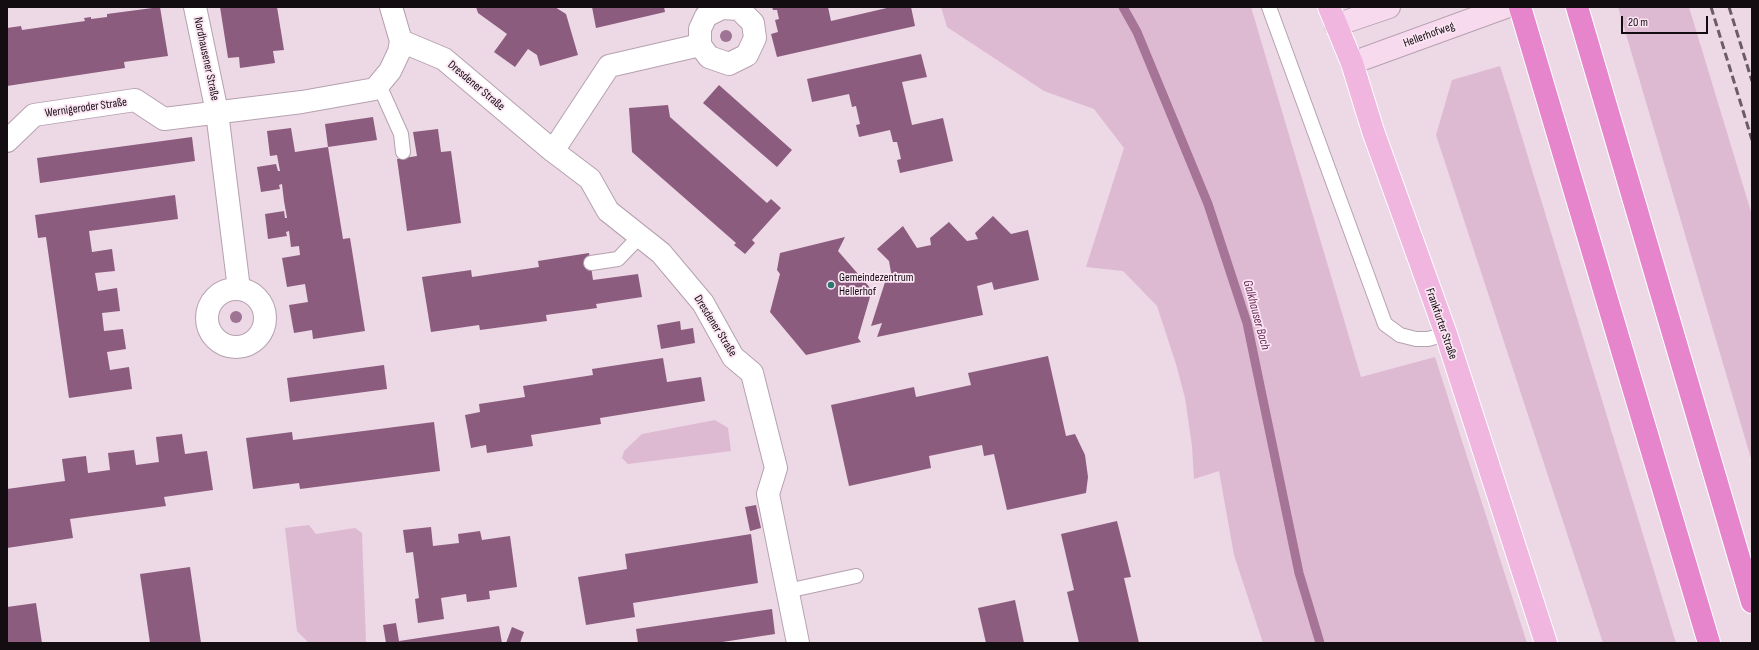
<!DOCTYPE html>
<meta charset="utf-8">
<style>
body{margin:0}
#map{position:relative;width:1759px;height:650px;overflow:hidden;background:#edd8e6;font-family:"Sofia Sans Condensed",sans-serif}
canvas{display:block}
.frame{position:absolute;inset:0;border:8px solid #130c11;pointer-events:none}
.scale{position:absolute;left:1621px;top:16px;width:87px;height:18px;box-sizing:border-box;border:2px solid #130c11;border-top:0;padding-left:5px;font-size:12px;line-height:14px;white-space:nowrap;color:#130c11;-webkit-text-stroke:3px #fbe5f3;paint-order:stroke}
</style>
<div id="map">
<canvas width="1759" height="650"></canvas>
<div class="frame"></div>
<div class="scale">20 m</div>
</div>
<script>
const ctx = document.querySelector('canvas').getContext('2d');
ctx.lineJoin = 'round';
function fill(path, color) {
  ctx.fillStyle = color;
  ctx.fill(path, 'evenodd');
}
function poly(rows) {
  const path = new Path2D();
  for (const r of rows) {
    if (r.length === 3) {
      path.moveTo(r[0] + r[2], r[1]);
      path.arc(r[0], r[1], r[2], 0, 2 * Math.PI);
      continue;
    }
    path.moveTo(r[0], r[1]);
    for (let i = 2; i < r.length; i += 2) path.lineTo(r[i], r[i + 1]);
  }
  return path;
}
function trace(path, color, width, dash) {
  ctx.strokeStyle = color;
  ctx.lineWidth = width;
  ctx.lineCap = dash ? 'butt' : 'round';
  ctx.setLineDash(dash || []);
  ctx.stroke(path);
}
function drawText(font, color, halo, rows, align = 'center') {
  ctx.font = font + ' "Sofia Sans Condensed",sans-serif';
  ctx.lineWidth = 3.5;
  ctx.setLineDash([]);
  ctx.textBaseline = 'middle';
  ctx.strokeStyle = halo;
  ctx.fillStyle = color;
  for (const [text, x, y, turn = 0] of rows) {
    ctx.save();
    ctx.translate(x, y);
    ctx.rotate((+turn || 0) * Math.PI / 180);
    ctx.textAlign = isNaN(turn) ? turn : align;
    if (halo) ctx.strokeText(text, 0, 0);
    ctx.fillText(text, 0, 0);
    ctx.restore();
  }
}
const green = poly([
 [941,7,1251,7,1361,377,1435,357,1527,643,1263,643,1234,555,1219,471,1194,479,1192,446,1185,398,1176,364,1157,306,1123,271,1086,267,1124,148,1094,109,1044,91,947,27],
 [1618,7,1689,7,1752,215,1752,462],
 [1500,66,1507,88,1676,643,1603,643,1436,135,1452,80],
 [715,420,728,428,731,451,628,464,622,458,624,451,642,434],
 [309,525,316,534,355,528,362,533,366,643,309,643,297,631,285,528]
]);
const stream = poly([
 [1123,7,1137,32,1208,204,1247,323,1299,573,1320,643]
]);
const building = poly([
 [160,7,168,56,124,62,125,68,7,86,7,28,21,26,22,30,85,21,84,18,91,17,91,19,107,17,107,14],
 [220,7,277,7,284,50,273,51,275,63,240,68,239,57,228,58],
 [476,7,555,7,566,14,578,55,540,66,537,55,528,49,515,67,494,52,507,34,478,13],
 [592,7,664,7,665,12,596,28],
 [772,7,828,7,831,21,891,7,911,7,915,26,777,57,771,34,778,32,775,20,779,19,777,10,773,10],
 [921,54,927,77,902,82,912,125,943,118,953,161,900,173,897,160,901,159,899,150,897,142,893,142,890,130,859,137,856,125,860,124,856,106,852,107,849,94,812,102,807,79],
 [719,85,792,150,777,167,703,103],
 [668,105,670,117,767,203,771,199,781,208,752,240,755,243,745,254,734,245,736,243,632,152,629,108],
 [373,117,377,140,328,147,325,124],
 [291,128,295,152,328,147,343,239,350,238,365,331,313,339,312,330,294,333,289,305,308,302,305,284,287,287,282,258,300,255,299,246,291,247,289,231,286,232,287,236,268,239,265,214,284,211,285,218,287,218,284,201,282,184,279,185,280,189,261,192,257,167,276,164,278,171,280,171,277,155,270,156,267,131],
 [438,129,441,152,451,151,461,223,407,231,397,159,417,156,413,132],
 [192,137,195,161,40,183,37,158],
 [175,195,178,219,89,231,92,252,112,249,115,271,95,273,98,291,117,288,120,311,102,313,104,331,123,329,126,349,107,352,110,370,129,367,132,389,69,398,46,237,38,238,35,215],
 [993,216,1011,234,1028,230,1039,280,994,290,992,282,977,286,983,315,877,337,882,323,871,326,886,279,892,278,889,261,877,249,903,226,917,248,931,245,930,238,949,222,967,241,978,239,975,233],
 [845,237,838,251,872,290,858,338,861,342,806,355,770,312,780,274,777,270,780,253],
 [589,253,593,280,638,274,642,297,596,304,597,308,546,315,547,321,480,330,479,325,431,332,422,277,471,270,472,277,539,267,538,261],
 [680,321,681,330,693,328,695,343,661,349,657,325],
 [1048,356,1066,436,1075,434,1085,455,1088,477,1086,493,1007,510,994,454,984,456,982,445,929,456,931,468,849,486,831,405,914,387,916,397,971,385,968,373],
 [663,358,667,382,701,377,705,401,600,418,601,424,531,435,533,446,487,453,486,445,471,448,465,415,480,412,479,404,525,397,523,386,593,375,592,369],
 [384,365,387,389,290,402,287,378],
 [434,422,440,471,300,489,299,483,253,489,246,438,292,432,293,440],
 [182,434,185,454,207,451,213,490,164,497,166,506,70,519,73,538,7,548,7,489,65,481,62,459,86,456,88,473,110,470,108,453,134,450,136,465,159,462,156,437],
 [756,505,761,528,750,531,745,507],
 [1117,521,1131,577,1124,578,1139,643,1079,643,1067,592,1074,590,1061,534],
 [431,527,433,546,459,543,458,534,480,531,482,540,510,536,517,587,489,591,490,599,467,602,466,594,441,598,444,619,418,623,415,599,419,598,413,552,406,553,403,530],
 [751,534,758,583,633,603,635,617,586,625,578,577,627,569,625,554],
 [190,567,201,643,150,643,140,574],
 [1015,600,1024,643,986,643,978,608],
 [36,603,42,643,7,643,7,607],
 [772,609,775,634,716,643,638,643,636,629],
 [396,623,399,641,499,626,502,643,386,643,383,625],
 [512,627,524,632,520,643,506,643]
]);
const lane = poly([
 [1269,7,1385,324,1400,335,1416,339,1428,339,1446,334],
 [379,85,401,134,403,152],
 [591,263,618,259,640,236],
 [787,591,856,576]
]);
const street = poly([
 [195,7,217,112,239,289],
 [401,41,444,59,553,151,590,179,608,211,661,253,703,303,733,357,752,373,776,468,768,494,798,643],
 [7,141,34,115,135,100,164,119,302,102,375,89,390,71,399,52,401,41,391,7],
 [553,151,609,66,700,45,709,57,729,64,747,55,755,38,753,23,739,9,722,8,706,16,700,29,700,45],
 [236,318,29]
]);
const secondary = poly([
 [1336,25,1389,7],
 [1352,63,1506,7]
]);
const primary = poly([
 [1329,7,1352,63,1373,131,1446,334,1546,643]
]);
const highway = poly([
 [1520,7,1709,643],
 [1577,7,1752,602]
]);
const rail = poly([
 [1711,7,1752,140],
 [1729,7,1752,81]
]);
const trees = [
 [726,36],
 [236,317]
];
const markers = [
 [831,285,4,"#2e7671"]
];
const streetNames = [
 ["Hellerhofweg",1429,35,-20],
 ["Nordhausener Straße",206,59,78],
 ["Dresdener Straße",476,86,40],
 ["Wernigeroder Straße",86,108,-8],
 ["Frankfurter Straße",1441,324,71],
 ["Dresdener Straße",715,326,58]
];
const poiNames = [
 ["Gemeindezentrum",839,278],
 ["Hellerhof",839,292]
];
const waterNames = [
 ["Galkhauser Bach",1256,315,75]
];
fill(green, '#debad2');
trace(stream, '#a57496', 9);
fill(building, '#8b5c7d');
trace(lane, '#b6a1af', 16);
trace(street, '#b6a1af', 24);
trace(secondary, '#b6a1af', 24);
trace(primary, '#fff', 24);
trace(highway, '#fff', 24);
trace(lane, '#fff', 14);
trace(street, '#fff', 22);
trace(secondary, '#f8daef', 22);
trace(primary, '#f0b6e0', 22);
trace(highway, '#e685cb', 22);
trace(rail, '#6a5d66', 3, [8, 4]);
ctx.fillStyle = '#9e7393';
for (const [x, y] of trees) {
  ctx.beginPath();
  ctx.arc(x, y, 6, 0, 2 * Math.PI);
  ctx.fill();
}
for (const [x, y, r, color] of markers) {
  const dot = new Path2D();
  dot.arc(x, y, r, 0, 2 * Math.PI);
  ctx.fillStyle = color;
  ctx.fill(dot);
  trace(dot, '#fbe5f3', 1.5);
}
drawText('12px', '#130c11', '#fbe5f3', streetNames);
drawText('12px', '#130c11', '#fbe5f3', poiNames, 'left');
drawText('italic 13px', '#6a2d5a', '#fbe5f3', waterNames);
</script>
